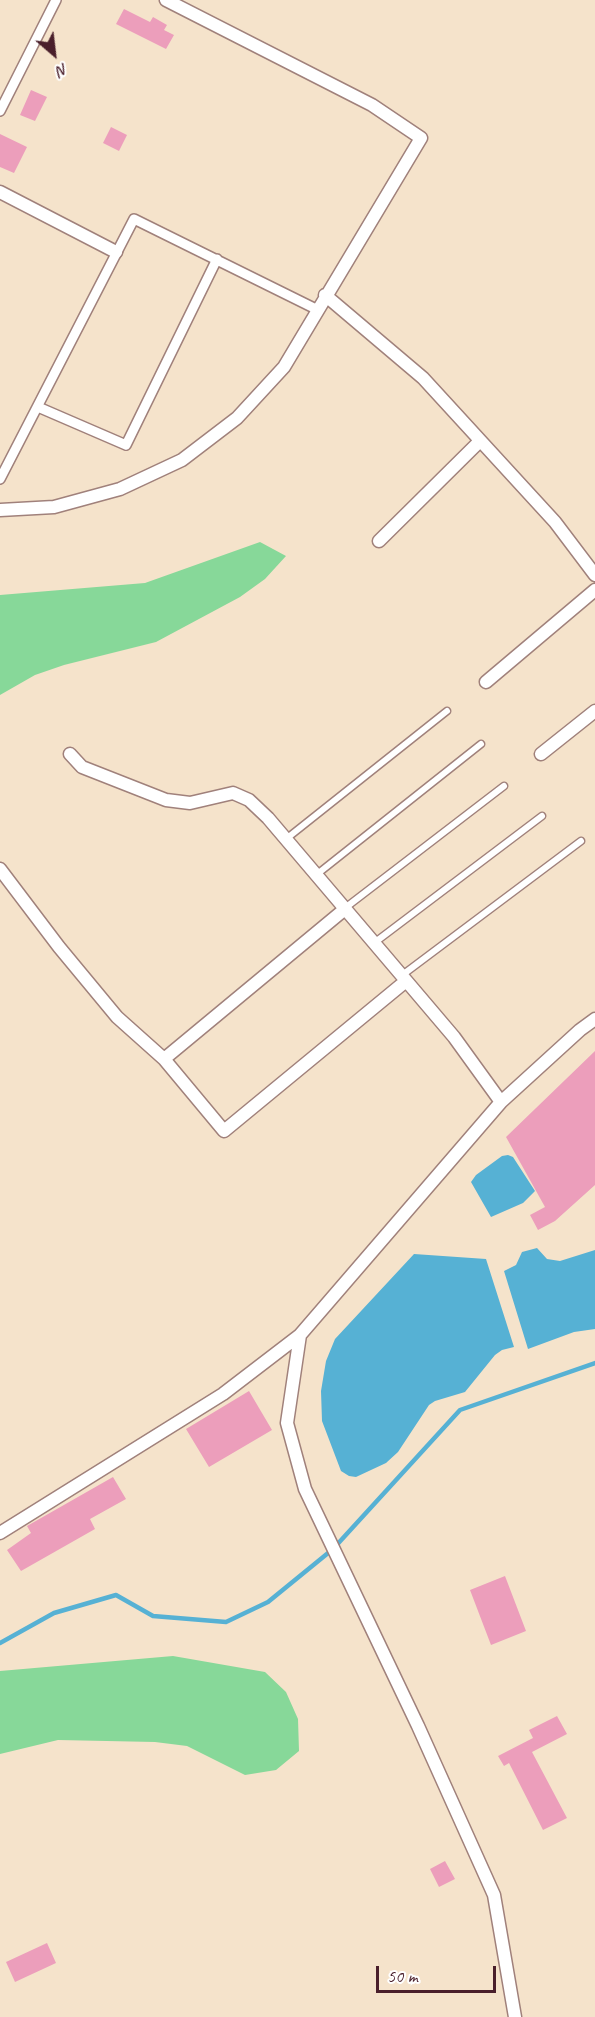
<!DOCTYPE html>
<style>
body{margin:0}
#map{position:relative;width:595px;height:2017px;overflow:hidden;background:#f5e3cb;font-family:Caveat,sans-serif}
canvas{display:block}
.north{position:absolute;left:24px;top:24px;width:60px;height:60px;-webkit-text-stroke:4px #fff;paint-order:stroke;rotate:152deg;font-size:16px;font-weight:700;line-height:24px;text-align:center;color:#4a1f2b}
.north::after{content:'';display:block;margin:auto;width:21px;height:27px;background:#4a1f2b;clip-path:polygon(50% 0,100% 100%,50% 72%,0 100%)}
.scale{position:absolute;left:376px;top:1966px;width:120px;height:27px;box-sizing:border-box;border:3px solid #4a1f2b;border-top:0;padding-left:8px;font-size:18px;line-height:21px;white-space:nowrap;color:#4a1f2b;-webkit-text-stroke:4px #fff;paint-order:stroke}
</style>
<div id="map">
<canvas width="595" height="2017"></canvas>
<div class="north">N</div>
<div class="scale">50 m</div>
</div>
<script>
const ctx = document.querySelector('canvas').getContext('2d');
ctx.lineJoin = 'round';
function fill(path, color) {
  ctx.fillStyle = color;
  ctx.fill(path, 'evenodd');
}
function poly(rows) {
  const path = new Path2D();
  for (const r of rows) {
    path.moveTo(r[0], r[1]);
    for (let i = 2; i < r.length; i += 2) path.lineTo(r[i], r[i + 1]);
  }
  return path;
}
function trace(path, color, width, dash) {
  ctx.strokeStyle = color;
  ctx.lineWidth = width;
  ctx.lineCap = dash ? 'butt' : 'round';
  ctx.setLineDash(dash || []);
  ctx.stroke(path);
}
const green = poly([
 [260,542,286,556,265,579,240,597,156,642,64,665,35,675,0,695,0,595,145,583],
 [173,1656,265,1672,286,1692,298,1719,299,1751,276,1770,245,1775,187,1746,155,1742,58,1740,0,1754,0,1671]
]);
const water = poly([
 [508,1155,513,1157,535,1191,523,1203,491,1217,471,1182,476,1175,502,1156],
 [537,1248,547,1259,560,1261,595,1250,595,1329,574,1332,528,1349,504,1271,516,1265,522,1252],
 [414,1254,486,1259,514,1347,502,1350,495,1355,465,1392,435,1401,429,1405,398,1452,386,1463,356,1477,349,1476,341,1471,322,1421,321,1391,326,1361,335,1339]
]);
const stream = poly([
 [0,1643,54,1613,116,1595,153,1616,226,1622,268,1602,333,1549,460,1410,595,1363]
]);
const building = poly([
 [124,9,150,22,153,17,167,25,164,30,174,35,166,49,116,24],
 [31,90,47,97,35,121,20,115],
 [111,127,127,135,119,151,103,143],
 [0,134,27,147,14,173,0,167],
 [595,1051,595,1185,555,1221,538,1230,530,1215,545,1207,506,1137],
 [249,1391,272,1430,209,1467,186,1429],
 [113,1477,126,1499,90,1519,95,1529,21,1571,7,1550,31,1533,27,1526],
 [505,1576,526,1631,491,1645,470,1590],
 [557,1716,567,1734,532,1752,567,1818,543,1830,509,1763,504,1766,498,1756,533,1738,529,1730],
 [445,1861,455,1879,439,1887,430,1869],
 [47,1943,56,1963,15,1982,6,1962]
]);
const service = poly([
 [286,839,447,711],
 [316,875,481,744],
 [345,908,504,786],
 [374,943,542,816],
 [401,976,581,841]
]);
const pedestrian = poly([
 [0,111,56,0],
 [38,407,126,445,217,259],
 [0,479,134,219,318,310]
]);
const minor = poly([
 [0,192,116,252],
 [325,295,423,378,555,522,595,575],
 [0,510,54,507,120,489,182,460,237,418,284,367,421,138,372,105,166,0],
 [379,541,480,441],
 [486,682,595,590],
 [70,754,82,767,166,800,190,803,233,793,249,800,268,818,454,1037,501,1102],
 [541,754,595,711],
 [0,869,59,947,117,1017,164,1059,224,1131,406,981],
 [164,1059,345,909],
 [300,1335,287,1423,305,1489,418,1726,494,1895,515,2017],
 [0,1533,223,1394,300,1335,501,1102,580,1030,595,1019]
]);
fill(green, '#87d899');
fill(water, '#56b1d4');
trace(stream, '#56b1d4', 4.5);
fill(building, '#ec9ebb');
trace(service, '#a0817b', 9);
trace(pedestrian, '#a0817b', 12);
trace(minor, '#a0817b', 15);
trace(service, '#fff', 6);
trace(pedestrian, '#fff', 9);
trace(minor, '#fff', 12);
</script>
